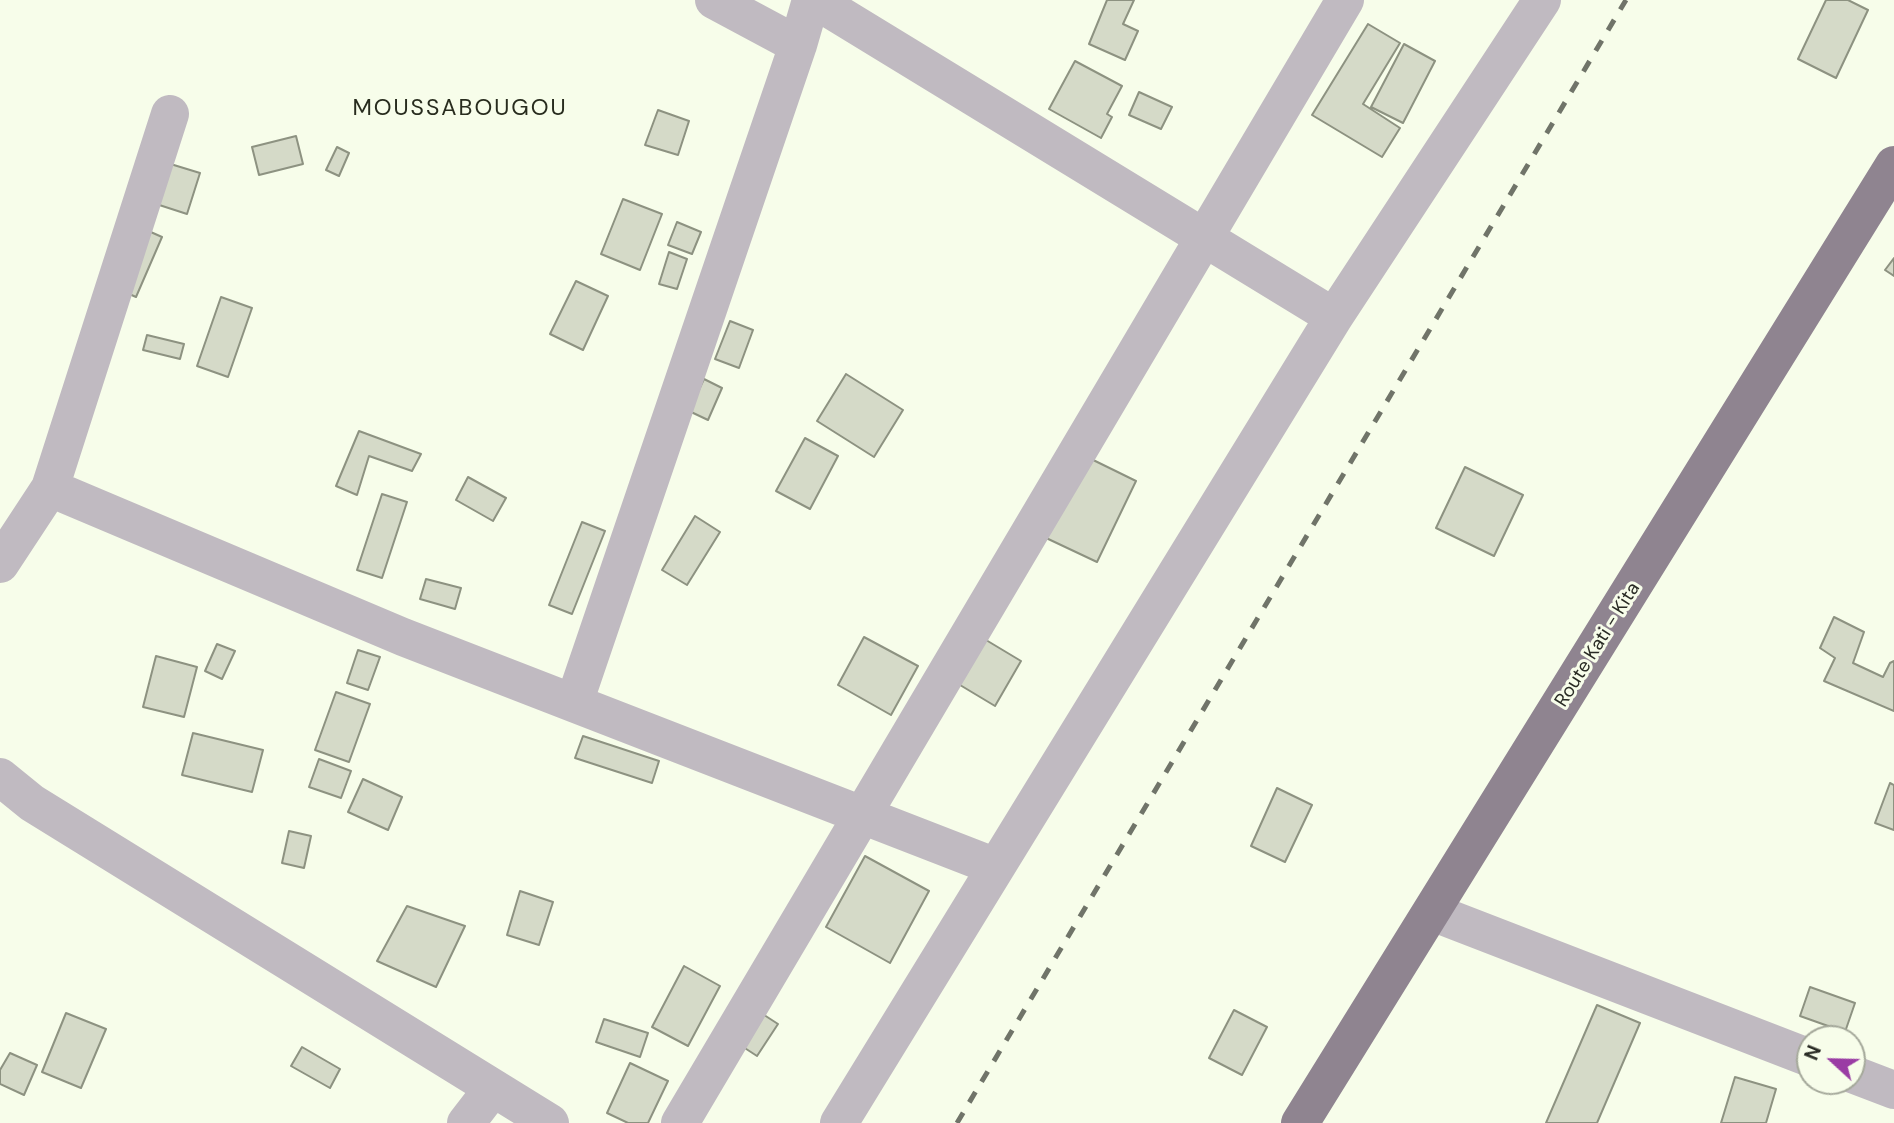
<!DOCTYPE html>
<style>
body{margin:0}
#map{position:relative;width:1894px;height:1123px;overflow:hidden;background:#f7fdea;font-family:"DM Sans",sans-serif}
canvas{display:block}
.north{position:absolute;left:1796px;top:1025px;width:70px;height:70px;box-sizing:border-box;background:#f7fdea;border:2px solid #a5a99b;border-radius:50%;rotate:292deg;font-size:19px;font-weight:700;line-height:28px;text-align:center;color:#292b24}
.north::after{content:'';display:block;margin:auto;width:24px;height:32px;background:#9a3ca4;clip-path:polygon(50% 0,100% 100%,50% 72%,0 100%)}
</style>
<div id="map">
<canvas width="1894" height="1123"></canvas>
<div class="north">N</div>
</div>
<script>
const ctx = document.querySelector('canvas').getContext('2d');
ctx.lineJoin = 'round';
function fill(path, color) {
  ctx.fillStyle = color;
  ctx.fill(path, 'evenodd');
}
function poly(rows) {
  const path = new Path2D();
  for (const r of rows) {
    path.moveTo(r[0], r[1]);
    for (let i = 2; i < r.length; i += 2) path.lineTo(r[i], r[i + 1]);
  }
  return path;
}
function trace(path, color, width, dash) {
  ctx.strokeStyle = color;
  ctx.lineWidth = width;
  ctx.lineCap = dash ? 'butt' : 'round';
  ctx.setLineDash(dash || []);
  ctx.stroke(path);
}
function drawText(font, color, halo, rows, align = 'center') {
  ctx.font = font + ' "DM Sans",sans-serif';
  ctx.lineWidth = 6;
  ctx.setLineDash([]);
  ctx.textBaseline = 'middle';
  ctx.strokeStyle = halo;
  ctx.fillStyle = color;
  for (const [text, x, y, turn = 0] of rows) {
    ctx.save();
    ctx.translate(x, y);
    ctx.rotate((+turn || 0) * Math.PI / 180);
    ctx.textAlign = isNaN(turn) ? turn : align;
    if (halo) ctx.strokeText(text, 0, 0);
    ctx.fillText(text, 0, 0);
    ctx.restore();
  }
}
const building = poly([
 [1107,0,1134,0,1123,24,1138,31,1125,60,1089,44,1107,0],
 [1826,0,1848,0,1868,10,1836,78,1798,59,1826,0],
 [1368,24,1400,43,1363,104,1400,128,1382,157,1312,115,1368,24],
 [1404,44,1435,61,1403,123,1371,107,1404,44],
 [1075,61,1122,86,1107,114,1112,117,1101,138,1049,109,1075,61],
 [1139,92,1172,107,1161,129,1129,115,1139,92],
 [658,110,689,121,678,155,645,145,658,110],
 [296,136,303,164,259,175,252,147,296,136],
 [337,147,349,153,339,176,326,170,337,147],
 [164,162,200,173,187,214,150,202,164,162],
 [623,199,662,214,640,270,601,254,623,199],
 [677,222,701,232,692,254,668,245,677,222],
 [144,229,162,237,136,297,118,289,144,229],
 [669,252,687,259,677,289,659,284,669,252],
 [1894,258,1894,276,1885,270,1894,258],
 [576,281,608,296,583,350,550,334,576,281],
 [221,297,252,308,228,377,197,366,221,297],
 [730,321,753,330,739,368,715,359,730,321],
 [147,335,184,344,180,359,143,350,147,335],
 [846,374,903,410,874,457,817,421,846,374],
 [704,379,722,388,708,420,689,411,704,379],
 [359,431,421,454,412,471,369,456,357,495,336,486,359,431],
 [805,438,838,456,810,509,776,491,805,438],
 [1083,455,1136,481,1097,562,1044,537,1083,455],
 [1465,467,1523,495,1494,556,1436,528,1465,467],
 [468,477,506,498,493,521,456,500,468,477],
 [382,494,407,502,382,578,357,570,382,494],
 [695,516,720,532,687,585,662,570,695,516],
 [582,522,605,531,572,614,549,605,582,522],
 [426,579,461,588,455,609,420,599,426,579],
 [1834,617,1864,632,1853,663,1883,677,1890,663,1894,661,1894,711,1824,681,1835,658,1820,648,1834,617],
 [864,637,918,666,891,715,838,685,864,637],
 [981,637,1021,661,995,706,955,682,981,637],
 [217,644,235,651,222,679,205,671,217,644],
 [358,650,380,657,368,690,347,683,358,650],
 [156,656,197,667,184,717,143,707,156,656],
 [336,692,370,704,349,762,315,750,336,692],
 [193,733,263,750,252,792,182,775,193,733],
 [583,736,659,761,652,783,575,758,583,736],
 [319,759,351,771,341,798,309,787,319,759],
 [363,779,402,797,388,830,348,812,363,779],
 [1890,783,1894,785,1894,830,1875,823,1890,783],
 [1277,788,1312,805,1285,862,1251,846,1277,788],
 [289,831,311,836,304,868,282,863,289,831],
 [865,856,929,891,890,963,826,927,865,856],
 [520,891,553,902,539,945,507,935,520,891],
 [407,906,465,926,436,987,377,961,407,906],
 [684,966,720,986,688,1046,652,1027,684,966],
 [1810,987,1855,1003,1845,1032,1800,1016,1810,987],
 [1597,1005,1640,1023,1597,1123,1546,1123,1597,1005],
 [1234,1010,1267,1027,1242,1075,1209,1058,1234,1010],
 [758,1011,778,1024,757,1056,737,1043,758,1011],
 [66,1013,106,1029,81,1088,42,1072,66,1013],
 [604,1019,648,1033,640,1057,596,1042,604,1019],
 [302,1047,340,1069,330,1088,291,1066,302,1047],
 [10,1053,37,1065,24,1095,0,1084,0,1070,10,1053],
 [630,1063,668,1081,648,1123,628,1123,607,1113,630,1063],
 [1735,1077,1776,1089,1766,1123,1721,1123,1735,1077]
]);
const minor = poly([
 [714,0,798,45],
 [815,0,1334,317],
 [50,488,403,637,996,867],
 [0,564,50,488,170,114],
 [574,703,798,45,811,0],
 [0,777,32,803,550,1123],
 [1432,912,1810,1058],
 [1852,1074,1894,1090],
 [466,1123,493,1088],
 [680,1123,1345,0],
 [839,1123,1334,317,1542,0]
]);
const major = poly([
 [1300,1123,1894,165]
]);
const rail = poly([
 [957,1123,1626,0]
]);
const streetNames = [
 ["Route Kati - Kita",1598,645,-58]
];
const quarterNames = [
 ["MOUSSABOUGOU",460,109]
];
fill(building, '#d5dac8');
trace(building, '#8d9281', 2);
trace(minor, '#c0bac1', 38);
trace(major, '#8f8490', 38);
trace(rail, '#707469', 5, [12, 12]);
drawText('19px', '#292b24', '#f7fdea', streetNames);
ctx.letterSpacing = '2px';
drawText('23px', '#282c1e', '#f7fdea', quarterNames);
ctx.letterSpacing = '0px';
</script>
